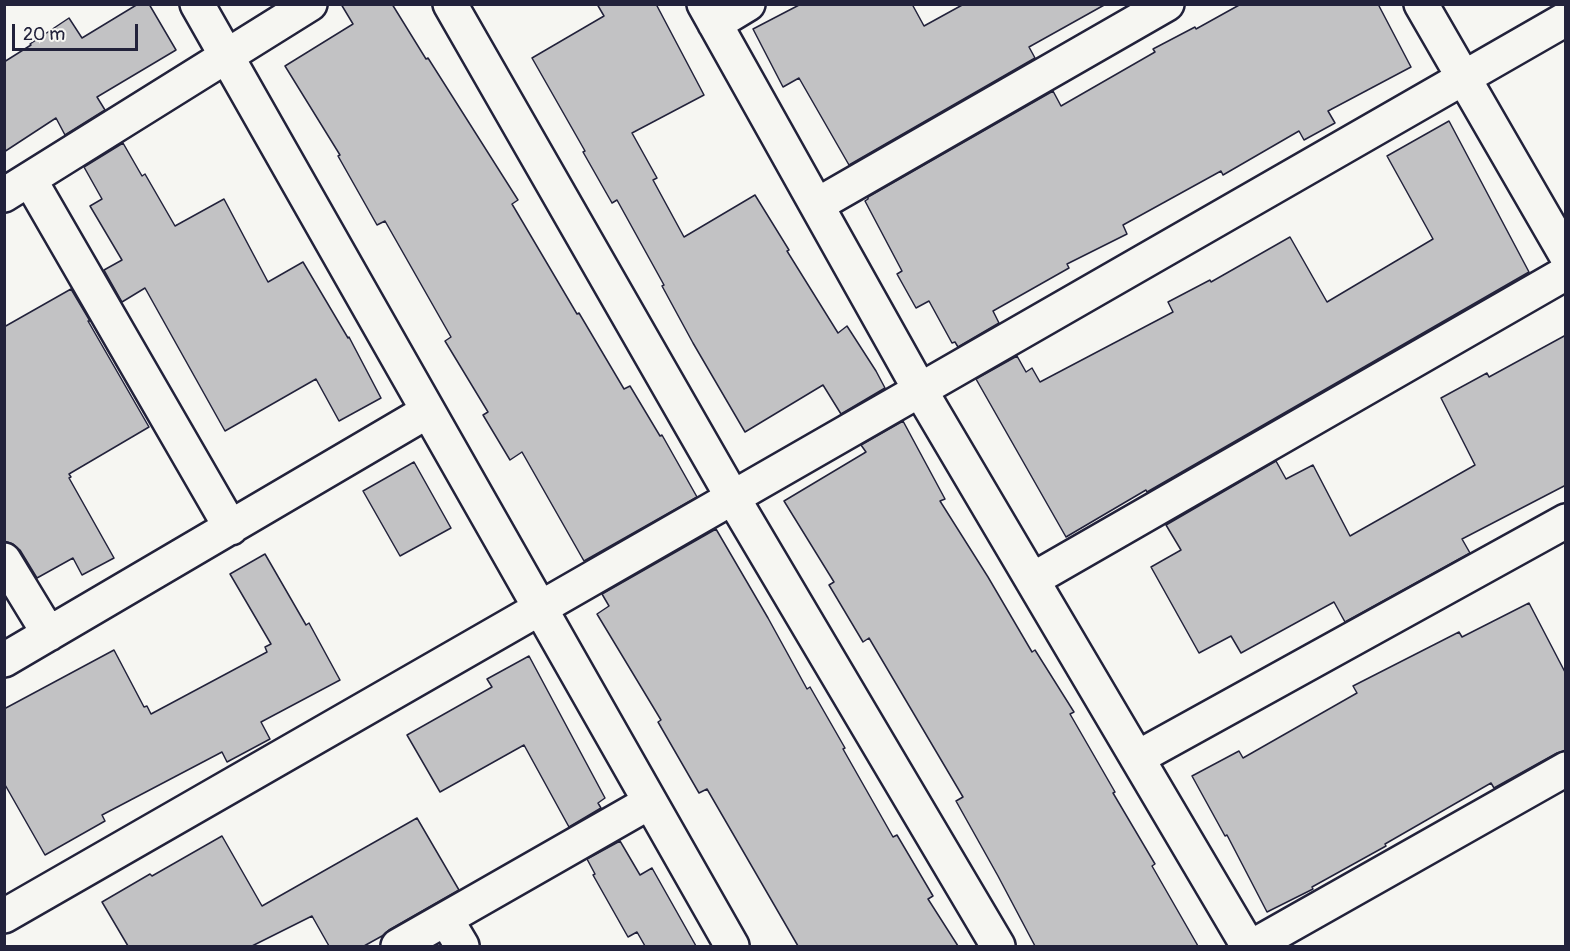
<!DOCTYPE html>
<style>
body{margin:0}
#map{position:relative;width:1570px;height:951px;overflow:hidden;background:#f6f6f2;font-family:Pangolin,sans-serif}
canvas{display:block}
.frame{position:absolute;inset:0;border:6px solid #22223b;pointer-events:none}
.scale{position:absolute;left:12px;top:24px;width:126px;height:27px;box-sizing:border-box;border:3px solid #22223b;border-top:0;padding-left:8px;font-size:18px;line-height:21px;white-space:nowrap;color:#22223b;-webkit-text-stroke:4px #f6f6f2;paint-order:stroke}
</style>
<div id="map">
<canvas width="1570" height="951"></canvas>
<div class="frame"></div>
<div class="scale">20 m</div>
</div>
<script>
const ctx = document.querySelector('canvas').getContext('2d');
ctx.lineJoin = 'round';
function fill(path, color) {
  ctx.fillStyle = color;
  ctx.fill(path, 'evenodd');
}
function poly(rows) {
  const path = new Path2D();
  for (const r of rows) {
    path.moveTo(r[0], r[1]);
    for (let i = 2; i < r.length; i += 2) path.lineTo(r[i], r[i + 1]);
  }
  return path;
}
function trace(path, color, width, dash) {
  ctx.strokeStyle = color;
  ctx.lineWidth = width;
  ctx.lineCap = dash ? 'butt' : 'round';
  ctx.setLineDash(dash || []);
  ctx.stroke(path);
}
const building = poly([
 [138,4,149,4,176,50,97,97,105,110,65,135,56,118,4,152,4,62,31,45,30,44,69,18,82,38,138,4],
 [341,4,392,4,426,59,428,58,518,200,512,204,577,314,579,313,624,389,630,386,660,436,662,435,697,497,584,561,522,452,510,460,483,415,488,412,445,341,451,337,385,221,377,225,338,156,340,155,285,66,353,24,341,4],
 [597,4,656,4,704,95,632,133,657,178,653,180,684,237,755,195,789,250,787,251,838,333,847,326,876,371,885,388,841,414,823,385,745,432,693,343,662,286,664,285,617,200,612,203,583,152,585,151,532,58,604,16,597,4],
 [801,4,912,4,924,26,964,4,1106,4,1029,47,1035,58,849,165,799,78,783,87,753,29,801,4],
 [1241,4,1378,4,1411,67,1328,111,1335,123,1304,140,1299,131,1223,175,1221,171,1123,225,1127,234,1067,264,1069,268,993,311,999,323,958,347,955,342,952,343,929,301,916,308,897,274,902,271,865,201,868,199,868,197,1053,91,1061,106,1155,52,1153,49,1195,27,1196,29,1241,4],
 [1449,121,1529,272,1147,492,1146,490,1066,537,976,379,1017,356,1026,372,1032,368,1040,382,1173,312,1168,302,1210,280,1211,282,1290,237,1327,302,1433,239,1387,156,1449,121],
 [123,143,142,176,145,174,175,226,224,199,268,282,303,262,348,338,349,337,381,398,339,421,316,379,225,431,145,288,122,302,104,270,122,260,90,206,102,199,84,167,123,143],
 [71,289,90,321,88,321,149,427,69,474,71,477,69,478,114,558,82,575,73,558,37,578,20,550,13,544,4,541,4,327,71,289],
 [1566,335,1566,485,1462,539,1470,553,1345,622,1334,602,1241,653,1231,636,1199,653,1151,567,1181,550,1166,525,1276,461,1286,479,1313,465,1350,536,1475,465,1441,398,1487,373,1489,377,1566,335],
 [903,421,945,499,940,501,988,577,1032,652,1035,650,1074,712,1070,714,1115,792,1113,793,1155,864,1152,866,1198,946,1035,946,998,876,956,801,963,797,869,638,863,642,829,585,834,582,784,501,866,452,861,445,903,421],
 [414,462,451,528,400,556,363,491,414,462],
 [716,529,768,618,807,689,810,687,845,748,843,749,893,837,897,835,933,896,928,899,958,946,798,946,707,789,699,793,658,722,661,720,597,614,609,606,602,594,716,529],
 [265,554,306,625,309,623,340,680,261,722,270,739,227,762,222,752,102,815,105,821,45,855,4,783,4,709,114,650,144,707,147,706,151,714,267,652,265,647,271,644,230,574,265,554],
 [1529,603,1566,674,1566,750,1557,753,1494,788,1491,783,1385,844,1386,846,1312,887,1313,889,1267,912,1227,835,1225,836,1192,776,1239,751,1243,758,1357,693,1353,686,1459,632,1462,637,1529,603],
 [529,656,605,798,598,803,601,808,569,827,524,745,440,792,407,735,492,687,487,679,529,656],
 [417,818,459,890,389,930,382,936,364,946,329,946,312,916,252,946,128,946,102,902,150,874,152,876,222,836,262,906,417,818],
 [620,841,640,875,652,868,696,946,645,946,637,932,628,937,593,875,595,874,587,859,620,841]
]);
const street = poly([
 [197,4,732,946],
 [450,4,733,498,998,946],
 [704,4,920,390,1248,946],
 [1421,4,1566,255],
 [715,24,748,4],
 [30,180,231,528],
 [4,195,310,4],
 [817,205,1167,4],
 [4,560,49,634],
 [1032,580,1566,273],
 [4,660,428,411],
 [1137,758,1566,521],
 [4,916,1566,19],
 [446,919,462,946],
 [398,946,650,802],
 [1253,946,1566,769]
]);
fill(building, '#c2c2c4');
trace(building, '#22223b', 1.5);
trace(street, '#22223b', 38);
trace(street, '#f6f6f2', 33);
</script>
